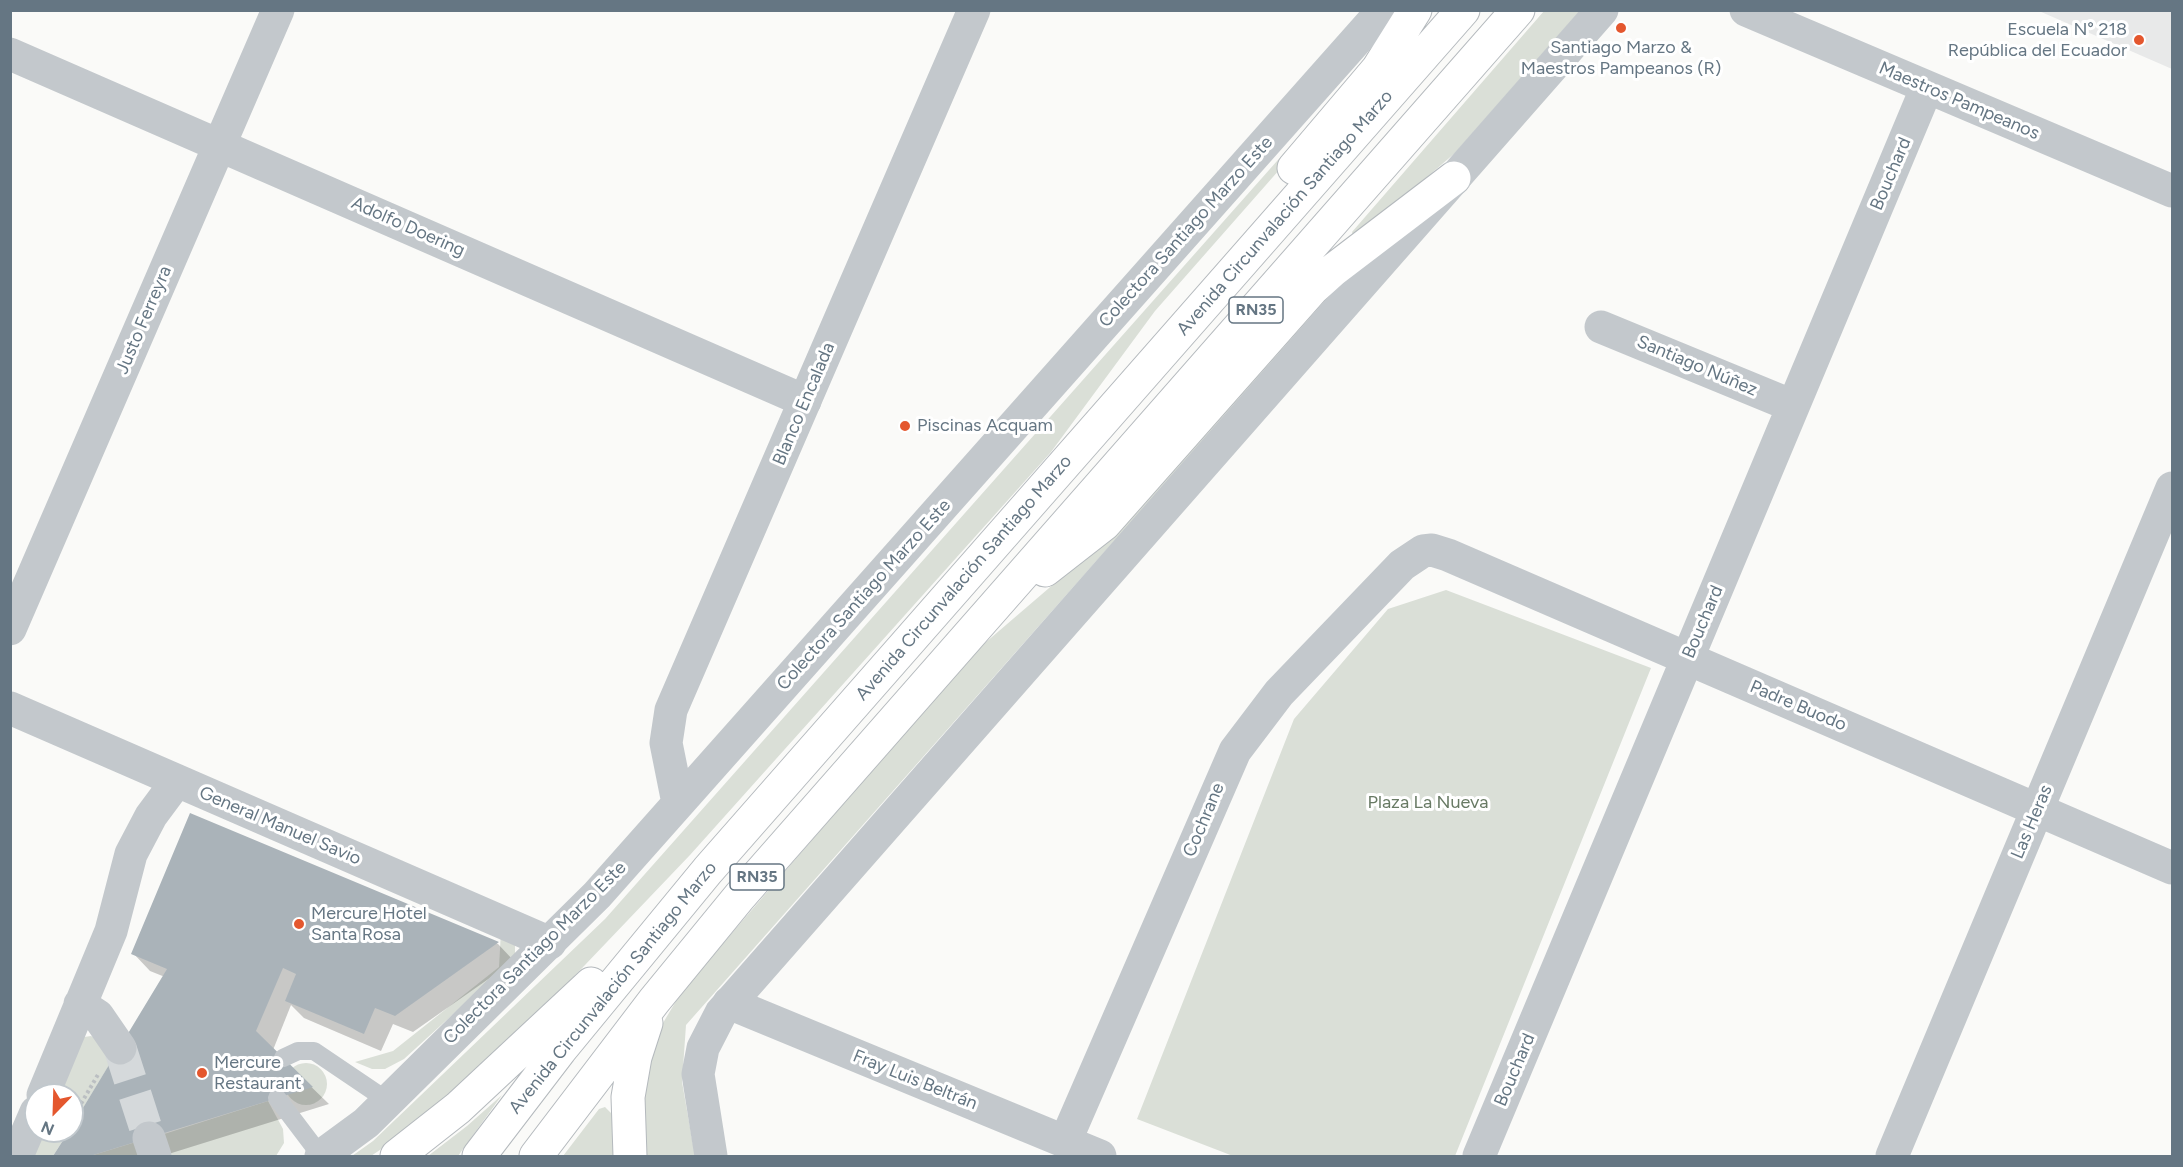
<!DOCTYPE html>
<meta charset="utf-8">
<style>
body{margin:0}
#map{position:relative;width:2183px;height:1167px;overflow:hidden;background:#fafaf8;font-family:Figtree,sans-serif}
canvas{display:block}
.frame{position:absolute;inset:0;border:12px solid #657683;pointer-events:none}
.north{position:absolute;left:24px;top:1083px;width:60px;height:60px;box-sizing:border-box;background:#fff;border:2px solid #c1c8cd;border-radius:50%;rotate:203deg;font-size:16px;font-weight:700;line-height:24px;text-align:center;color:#657683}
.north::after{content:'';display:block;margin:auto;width:21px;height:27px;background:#e4572e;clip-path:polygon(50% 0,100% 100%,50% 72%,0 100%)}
</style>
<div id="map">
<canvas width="2183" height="1167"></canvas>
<div class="frame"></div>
<div class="north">N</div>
</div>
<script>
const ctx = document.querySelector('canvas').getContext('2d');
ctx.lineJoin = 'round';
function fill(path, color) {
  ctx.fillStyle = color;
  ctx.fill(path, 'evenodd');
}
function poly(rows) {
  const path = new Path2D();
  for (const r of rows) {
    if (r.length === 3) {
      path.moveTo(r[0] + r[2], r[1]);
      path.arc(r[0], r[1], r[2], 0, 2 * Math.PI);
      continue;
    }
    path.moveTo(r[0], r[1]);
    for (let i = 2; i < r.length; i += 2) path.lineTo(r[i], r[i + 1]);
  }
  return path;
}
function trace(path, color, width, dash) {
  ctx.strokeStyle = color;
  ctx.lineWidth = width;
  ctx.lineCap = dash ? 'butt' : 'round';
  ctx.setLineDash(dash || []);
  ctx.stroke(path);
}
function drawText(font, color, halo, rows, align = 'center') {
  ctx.font = font + ' Figtree,sans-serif';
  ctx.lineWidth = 6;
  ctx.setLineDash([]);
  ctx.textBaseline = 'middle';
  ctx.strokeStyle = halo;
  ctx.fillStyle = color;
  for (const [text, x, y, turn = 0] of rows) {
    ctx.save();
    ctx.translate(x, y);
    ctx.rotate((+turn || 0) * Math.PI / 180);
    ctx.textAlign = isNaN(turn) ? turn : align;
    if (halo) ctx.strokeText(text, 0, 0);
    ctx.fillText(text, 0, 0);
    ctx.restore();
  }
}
const built = poly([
 [2039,11,2172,11,2172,69]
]);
const green = poly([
 [1544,11,1580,11,1455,153,1357,237,1353,236,1352,232],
 [1363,64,1368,69,1155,311,1051,452,690,855,522,1031,399,1137,371,1156,352,1156,373,1141,605,919],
 [1323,294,1329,295,1328,299,686,1025,682,1082,695,1156,647,1156,643,1108,648,1072,663,1023,682,991,971,655,1091,552],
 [1446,590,1651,668,1455,1156,1233,1156,1137,1119,1294,719,1388,609],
 [501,931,515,945,515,955,508,964,404,1059,385,1069,372,1069,355,1062,393,1051,499,967],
 [91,1036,105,1043,111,1062,72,1126,72,1095,55,1095,84,1037],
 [306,1084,21],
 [502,1095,458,1156,428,1156,467,1126],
 [268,1101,283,1129,284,1143,276,1156,170,1156,161,1135],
 [605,1107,612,1114,615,1156,563,1156,599,1109],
 [40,1131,69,1131,53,1156,29,1156],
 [139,1141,144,1156,90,1156]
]);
const shadow = poly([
 [191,815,498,944,514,961,413,1032,393,1024,381,1051,304,1018,291,1005,273,1050,329,1104,162,1156,55,1156,165,977,150,971,133,953]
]);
const building = poly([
 [190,813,499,942,395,1016,375,1008,364,1034,285,1001,296,974,283,968,256,1031,313,1087,90,1156,53,1156,69,1131,72,1131,72,1126,167,969,131,954]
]);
const minorTunnel = poly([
 [120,1048,149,1138]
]);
const path = poly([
 [72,1119,99,1073]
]);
const service = poly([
 [283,1058,298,1051,314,1051,388,1101],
 [277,1098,321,1156]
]);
const minor = poly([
 [1746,10,2172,191],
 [10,54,805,401],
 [1601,327,1793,406],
 [10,629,278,10],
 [10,708,550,943],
 [729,1003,1100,1156],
 [80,1004,98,1016,120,1048],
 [43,1095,111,931,131,854,151,816,177,781],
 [149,1138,155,1156],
 [1065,1142,1235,751,1279,693,1402,565,1423,551,1432,550,1448,555,2172,868],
 [17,1156,36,1112],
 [1479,1156,1927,87],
 [1892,1156,2172,488]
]);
const tertiary = poly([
 [678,803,666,743,671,710,974,10],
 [321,1156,366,1123,597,895,1383,10],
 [711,1156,698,1074,703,1048,721,1013,1602,10]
]);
const trunk = poly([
 [1294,168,1378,69,1415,10],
 [1045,570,1104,524,1312,289,1332,271,1454,178],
 [397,1156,458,1108,591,984],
 [479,1156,560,1050,708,870,1463,10],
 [536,1156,654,1001,740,896,1518,10],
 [630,1156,628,1097,635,1057,646,1023]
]);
const markers = [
 [1621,28,6,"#e4572e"],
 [2139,40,6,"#e4572e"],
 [905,426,6,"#e4572e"],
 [299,924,6,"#e4572e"],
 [202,1073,6,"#e4572e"]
];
const shields = [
 [1256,310,54],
 [757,877,54]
];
const shieldNames = [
 ["RN35",1256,310],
 ["RN35",757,877]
];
const poiNames = [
 ["Escuela N° 218",2127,30,"right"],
 ["República del Ecuador",2127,51,"right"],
 ["Santiago Marzo &",1621,48,"center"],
 ["Maestros Pampeanos (R)",1621,69,"center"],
 ["Piscinas Acquam",917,426],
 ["Mercure Hotel",311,914],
 ["Santa Rosa",311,935],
 ["Mercure",214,1063],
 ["Restaurant",214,1084]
];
const streetNames = [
 ["Maestros Pampeanos",1959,101,23],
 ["Bouchard",1891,174,-67],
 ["Avenida Circunvalación Santiago Marzo",1285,213,-49],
 ["Adolfo Doering",408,227,24],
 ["Colectora Santiago Marzo Este",1186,232,-48],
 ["Justo Ferreyra",144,320,-67],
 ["Santiago Núñez",1697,366,23],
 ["Blanco Encalada",804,404,-67],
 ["Avenida Circunvalación Santiago Marzo",964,578,-49],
 ["Colectora Santiago Marzo Este",864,595,-48],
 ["Bouchard",1703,622,-67],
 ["Padre Buodo",1798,706,23],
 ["Cochrane",1204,820,-67],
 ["Las Heras",2032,822,-67],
 ["General Manuel Savio",280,826,23],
 ["Colectora Santiago Marzo Este",535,953,-45],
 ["Avenida Circunvalación Santiago Marzo",613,988,-51],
 ["Bouchard",1515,1070,-67],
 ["Fray Luis Beltrán",915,1080,22]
];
const parkNames = [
 ["Plaza La Nueva",1428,803]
];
fill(built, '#e8e9e9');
fill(green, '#dadfd7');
fill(shadow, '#0003');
fill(building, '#aab3b9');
trace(minorTunnel, '#d5d9db', 33, [33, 16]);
trace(trunk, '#b4b9bd', 35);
trace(path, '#bbbfc2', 4, [3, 3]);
trace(service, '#c3c8cc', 18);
trace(minor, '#c3c8cc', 33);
trace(tertiary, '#c3c8cc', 33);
trace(trunk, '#fff', 33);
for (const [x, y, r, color] of markers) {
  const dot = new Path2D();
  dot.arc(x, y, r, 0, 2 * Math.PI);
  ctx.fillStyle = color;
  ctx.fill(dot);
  trace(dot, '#fff', 2);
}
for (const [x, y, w] of shields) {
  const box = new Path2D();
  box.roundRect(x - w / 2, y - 13, w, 26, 4.5);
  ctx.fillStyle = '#fff';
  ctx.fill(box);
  trace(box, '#657683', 1.5);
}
drawText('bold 16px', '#657683', null, shieldNames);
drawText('18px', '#657683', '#fff', poiNames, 'left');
drawText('18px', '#657683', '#fff', streetNames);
drawText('18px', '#687a64', '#fff', parkNames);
</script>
